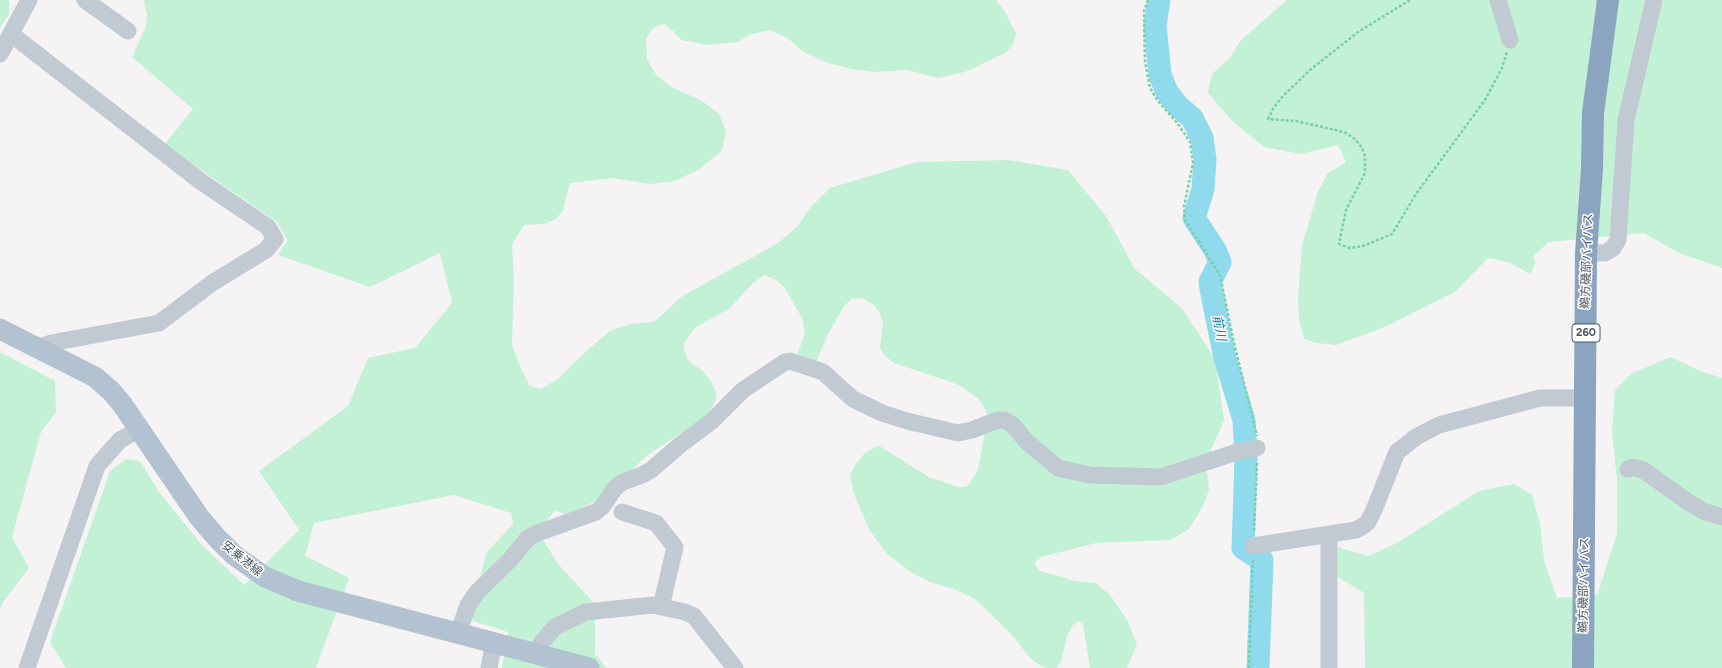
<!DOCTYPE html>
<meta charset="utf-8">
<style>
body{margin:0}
canvas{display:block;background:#f5f3f3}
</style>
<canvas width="1722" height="668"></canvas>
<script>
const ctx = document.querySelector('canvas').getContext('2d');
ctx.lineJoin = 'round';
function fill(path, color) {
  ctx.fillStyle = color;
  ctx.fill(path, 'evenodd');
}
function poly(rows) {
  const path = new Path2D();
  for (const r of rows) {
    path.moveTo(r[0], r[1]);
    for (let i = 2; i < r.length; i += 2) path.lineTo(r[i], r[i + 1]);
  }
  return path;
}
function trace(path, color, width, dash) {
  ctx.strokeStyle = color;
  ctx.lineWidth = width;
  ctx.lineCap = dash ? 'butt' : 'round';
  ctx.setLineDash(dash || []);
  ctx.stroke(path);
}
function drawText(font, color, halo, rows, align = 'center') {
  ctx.font = font + ' Figtree,"Noto Sans JP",sans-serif';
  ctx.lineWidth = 3;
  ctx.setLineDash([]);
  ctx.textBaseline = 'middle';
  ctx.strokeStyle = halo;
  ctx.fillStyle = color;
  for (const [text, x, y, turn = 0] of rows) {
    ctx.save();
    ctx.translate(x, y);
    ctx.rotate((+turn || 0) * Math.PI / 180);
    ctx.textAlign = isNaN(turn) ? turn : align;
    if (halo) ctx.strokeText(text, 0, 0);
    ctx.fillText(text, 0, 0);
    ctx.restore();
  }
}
const green = poly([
 [0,0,9,0,9,15,0,27],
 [144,0,996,0,1004,10,1016,33,1013,45,1005,53,965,72,938,78,907,70,875,72,851,69,825,62,802,51,789,39,770,30,749,35,738,42,708,45,681,40,673,31,664,24,653,28,646,39,647,59,656,75,673,88,702,101,719,114,726,131,722,151,698,170,675,181,650,184,613,178,570,183,563,210,556,219,544,224,524,225,512,245,514,279,512,345,520,366,530,386,541,389,558,379,581,356,611,330,631,324,654,322,681,297,778,243,797,227,810,208,830,188,917,162,1008,160,1068,170,1106,216,1135,269,1182,308,1215,359,1224,420,1206,462,1209,490,1203,506,1189,529,1170,540,1096,543,1041,557,1034,563,1040,571,1075,581,1096,583,1110,595,1127,620,1137,645,1127,668,1090,668,1083,624,1079,621,1073,625,1067,636,1061,661,1058,666,1056,668,1046,668,1041,666,1030,658,1012,635,975,599,954,589,930,582,912,573,887,554,870,531,854,494,850,475,855,465,865,453,877,446,881,447,929,477,959,487,966,487,969,484,978,470,988,415,979,399,957,384,894,363,885,356,880,348,883,323,880,314,875,306,863,298,852,299,845,305,829,332,816,362,798,356,798,353,805,333,802,318,785,288,776,280,764,275,751,285,729,309,696,327,690,334,684,344,684,350,687,358,692,364,698,367,704,372,712,383,717,395,714,404,709,412,702,420,649,454,601,498,578,510,565,514,555,510,546,522,542,538,558,564,595,604,595,654,607,668,502,668,508,632,470,620,486,553,513,524,511,513,454,495,314,523,305,556,349,578,316,668,66,668,50,642,110,471,126,459,140,461,159,492,202,545,244,585,299,530,259,471,348,406,368,358,415,348,452,303,440,253,370,287,278,255,288,240,277,222,164,145,193,109,132,57,146,26,147,15],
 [1287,0,1660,0,1662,2,1664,0,1722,0,1722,268,1679,253,1644,233,1549,242,1533,256,1535,262,1531,274,1508,262,1488,258,1455,292,1387,326,1336,345,1317,343,1304,339,1299,320,1298,298,1302,245,1318,192,1327,174,1346,162,1338,145,1301,154,1264,147,1232,121,1208,93,1212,74,1229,59,1241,40],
 [0,352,55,381,56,412,41,432,12,537,29,568,3,602,0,610],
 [1671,357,1700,371,1722,378,1722,668,1365,668,1364,593,1336,576,1338,547,1368,556,1397,543,1479,491,1514,484,1532,495,1540,523,1544,561,1557,598,1597,595,1617,534,1617,480,1612,432,1615,390,1632,373]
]);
const river = poly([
 [1159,0,1155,25,1160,75,1167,92,1178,106,1192,118,1202,138,1205,160,1203,189,1194,218,1215,250,1220,262,1210,282,1211,289,1225,358,1244,420,1246,459,1243,548,1262,560,1258,668]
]);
const path = poly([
 [1148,0,1144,11,1145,61,1150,88,1158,101,1178,124,1190,142,1193,163,1184,207,1185,220,1220,275,1234,343,1257,436],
 [1410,0,1358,32,1310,70,1283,96,1274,107,1268,119,1296,121,1344,132,1355,139,1362,148,1365,156,1365,173,1346,210,1339,244,1350,248,1363,246,1392,234,1416,194,1485,100,1502,68,1507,52],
 [1254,531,1257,463],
 [1249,668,1253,558]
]);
const minor = poly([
 [85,0,128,31],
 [1498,0,1510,40],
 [11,34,200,181,268,227,275,239,266,250,212,283,159,323,51,343,38,348],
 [0,54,29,0],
 [1586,253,1605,253,1613,248,1618,240,1626,120,1654,0],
 [1628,469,1633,467,1643,470,1688,502,1703,511,1722,517],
 [622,512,656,523,675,547,661,607],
 [1253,546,1356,530,1363,526,1368,522,1374,510,1397,452,1416,437,1439,425,1540,398,1586,398],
 [458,634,468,605,478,591,510,560,528,538,535,534,596,512,602,507,615,488,623,482,642,475,651,470,680,445,712,421,743,390,785,362,790,361,823,372,853,399,882,413,907,421,958,433,972,430,995,421,1004,420,1013,425,1026,441,1058,468,1090,475,1161,477,1240,451,1257,448],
 [535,654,542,642,555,627,586,612,653,605,685,612,694,616,735,668],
 [27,668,97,466,120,440,140,429],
 [489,668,494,643],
 [1329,668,1329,534]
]);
const major = poly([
 [0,329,95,377,111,391,122,404,199,517,217,538,234,555,265,577,298,591,589,668]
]);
const highway = poly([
 [1583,668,1586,253,1592,169,1593,113,1608,0]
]);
const shields = [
 [1586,333,28]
];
const shieldNames = [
 ["260",1586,333]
];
const streetNames = [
 ["鵜方磯部バイパス",1587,261,-88],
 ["安乗港線",242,559,39],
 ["鵜方磯部バイパス",1584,585,-89]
];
const waterNames = [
 ["前川",1219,328,79]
];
fill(green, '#c3f1d5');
trace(river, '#90daee', 23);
trace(path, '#7ad0a6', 2.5, [3, 2]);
trace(minor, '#c1cad2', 17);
trace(major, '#b3c2d1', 21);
trace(highway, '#8ba5c1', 22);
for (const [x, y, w] of shields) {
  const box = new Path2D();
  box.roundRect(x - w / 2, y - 9, w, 18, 3);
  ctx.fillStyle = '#fff';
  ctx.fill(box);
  trace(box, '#4a5661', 1);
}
drawText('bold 11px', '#4a5661', null, shieldNames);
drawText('12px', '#4a5661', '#fff', streetNames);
drawText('italic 13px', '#0c7c9b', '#fff', waterNames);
</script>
